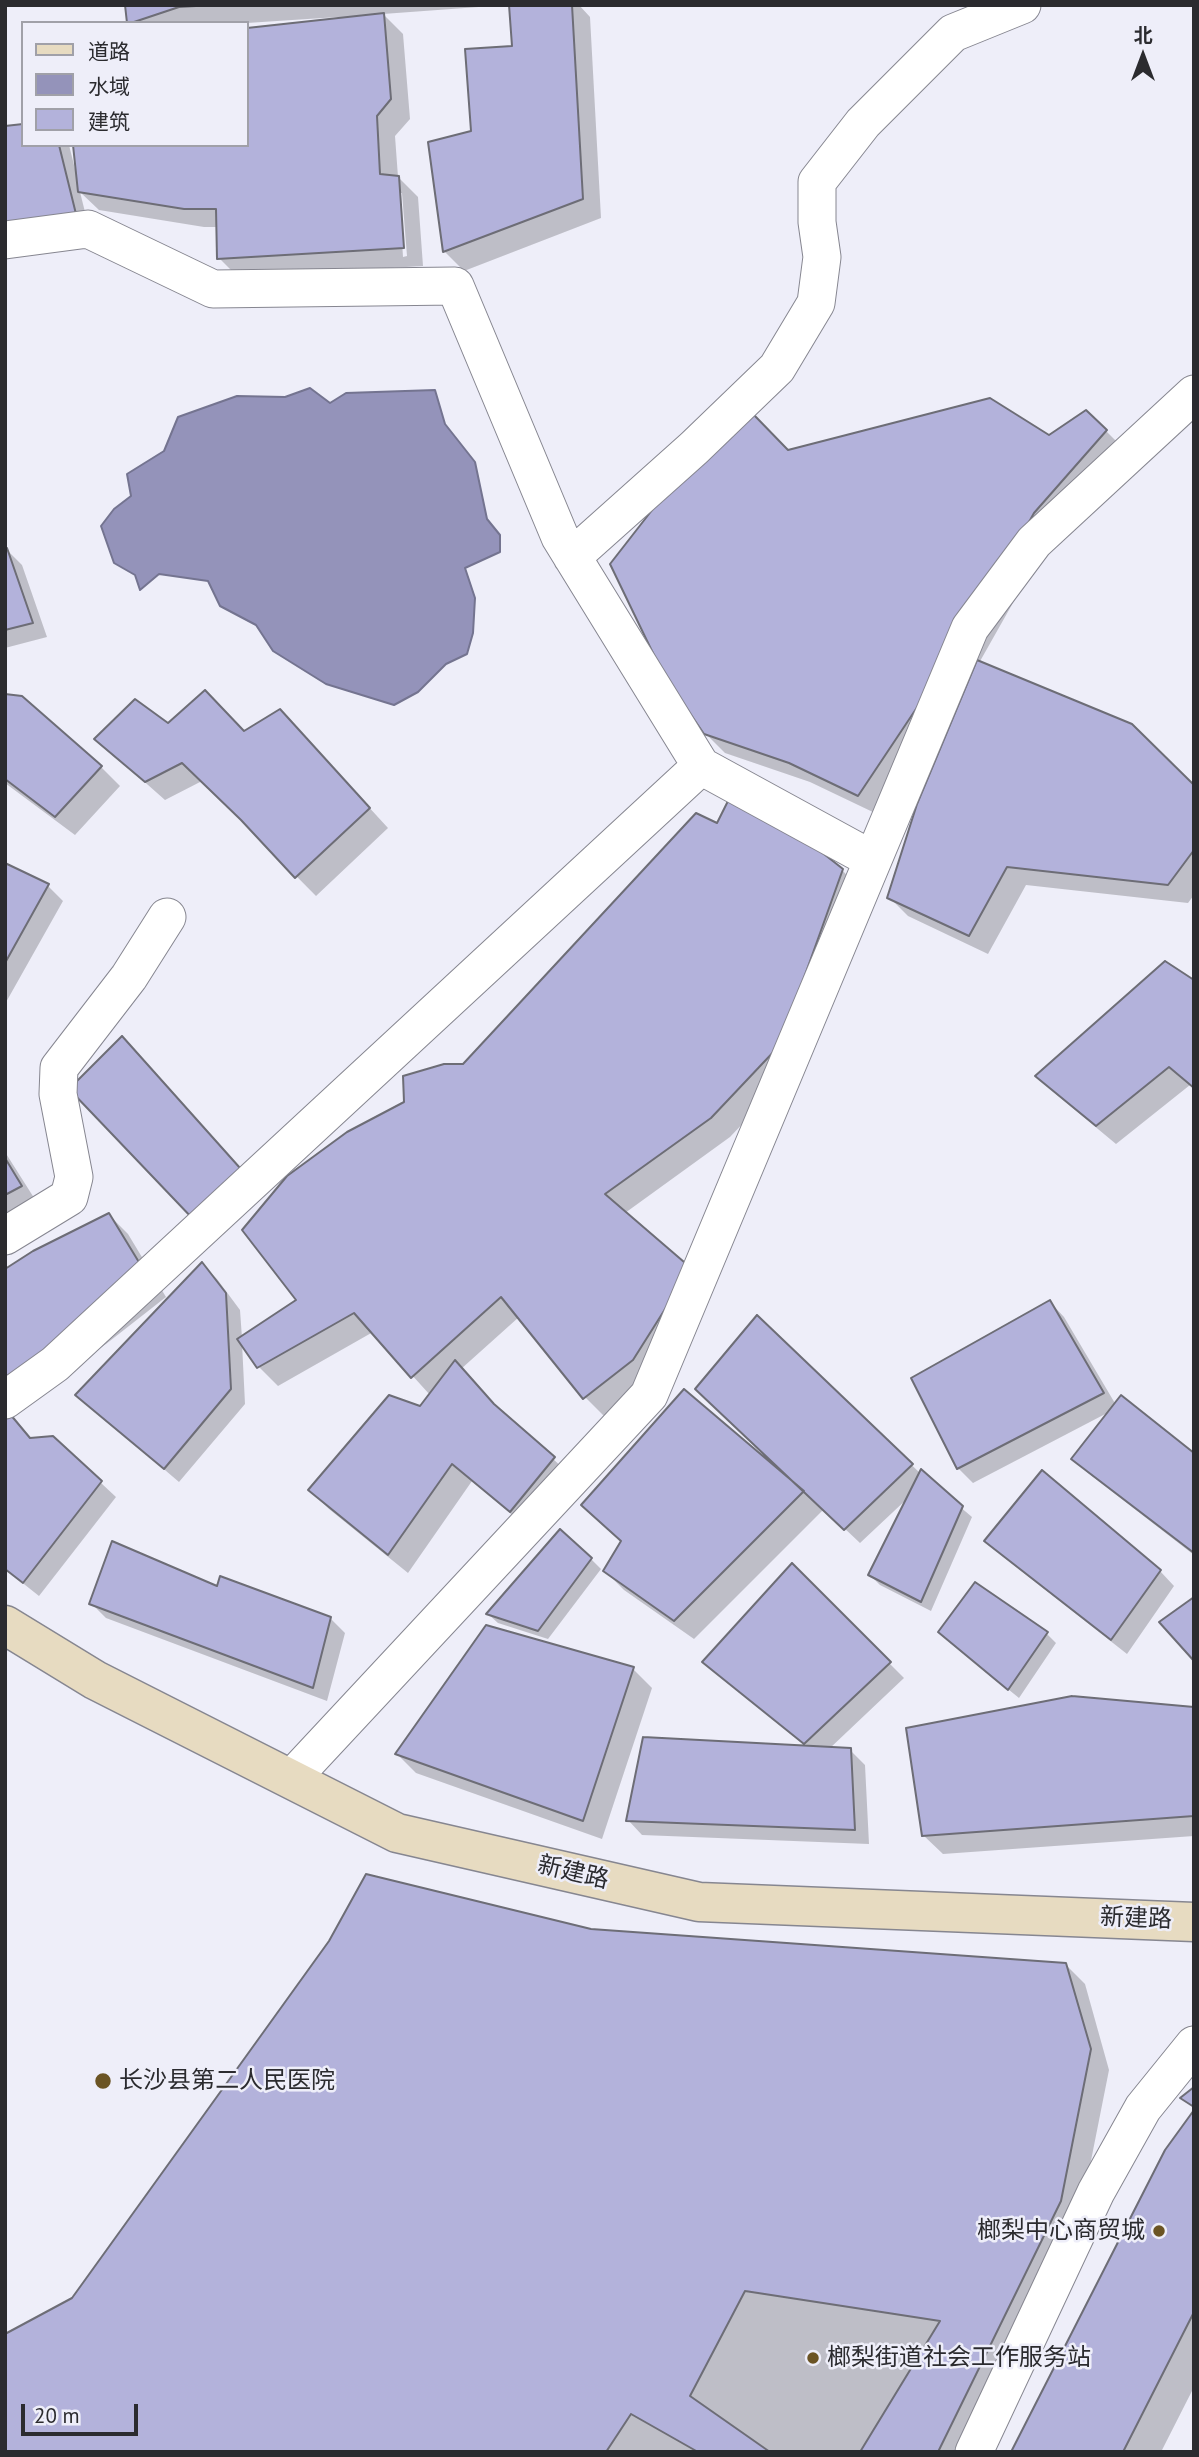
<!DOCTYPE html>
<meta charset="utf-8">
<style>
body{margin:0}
#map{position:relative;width:1199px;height:2457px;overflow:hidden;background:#eeeef9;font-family:"PT Sans","Noto Sans SC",sans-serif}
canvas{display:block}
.frame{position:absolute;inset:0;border:7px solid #2b2b2f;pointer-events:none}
.legend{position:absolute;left:21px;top:21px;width:228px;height:126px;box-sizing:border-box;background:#eeeef9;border:2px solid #a0a0a8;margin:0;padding:9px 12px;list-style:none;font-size:21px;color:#2b2b2f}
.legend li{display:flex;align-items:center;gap:14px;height:35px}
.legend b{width:35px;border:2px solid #a0a0a8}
.north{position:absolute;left:1108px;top:21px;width:70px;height:70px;-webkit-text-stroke:5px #eeeef9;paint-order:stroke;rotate:0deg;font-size:19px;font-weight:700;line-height:28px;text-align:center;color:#2b2b2f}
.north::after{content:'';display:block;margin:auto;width:24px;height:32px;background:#2b2b2f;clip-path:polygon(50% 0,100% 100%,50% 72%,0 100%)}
.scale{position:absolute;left:21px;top:2404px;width:117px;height:32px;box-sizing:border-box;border:4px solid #2b2b2f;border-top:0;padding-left:9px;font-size:21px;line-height:24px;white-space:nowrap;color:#2b2b2f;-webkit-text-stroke:5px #eeeef9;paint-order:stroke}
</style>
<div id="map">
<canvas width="1199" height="2457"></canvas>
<div class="frame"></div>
<ul class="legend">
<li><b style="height:9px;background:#e7dbc1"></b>道路</li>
<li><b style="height:19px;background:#9493ba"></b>水域</li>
<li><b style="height:19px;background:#b3b2db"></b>建筑</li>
</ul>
<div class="north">北</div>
<div class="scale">20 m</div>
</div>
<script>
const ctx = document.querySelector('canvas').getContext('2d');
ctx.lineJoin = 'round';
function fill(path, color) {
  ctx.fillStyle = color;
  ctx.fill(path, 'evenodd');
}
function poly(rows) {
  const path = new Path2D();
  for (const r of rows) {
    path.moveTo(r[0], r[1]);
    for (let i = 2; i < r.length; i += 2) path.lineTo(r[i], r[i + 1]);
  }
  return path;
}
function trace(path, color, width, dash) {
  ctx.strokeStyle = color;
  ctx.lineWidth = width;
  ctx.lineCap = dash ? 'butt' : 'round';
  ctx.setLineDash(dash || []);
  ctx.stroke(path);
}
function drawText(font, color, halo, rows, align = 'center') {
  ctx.font = font + ' "PT Sans","Noto Sans SC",sans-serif';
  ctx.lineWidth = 5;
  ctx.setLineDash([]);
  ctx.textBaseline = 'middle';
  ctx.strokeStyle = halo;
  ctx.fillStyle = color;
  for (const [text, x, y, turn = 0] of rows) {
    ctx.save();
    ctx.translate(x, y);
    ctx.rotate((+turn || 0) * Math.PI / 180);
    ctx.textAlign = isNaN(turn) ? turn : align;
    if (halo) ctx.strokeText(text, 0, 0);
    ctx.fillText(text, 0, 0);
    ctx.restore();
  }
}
const water = poly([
 [310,388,330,403,346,393,435,390,445,424,475,462,487,519,500,535,500,552,465,568,475,598,473,633,467,654,446,664,418,692,394,705,326,684,273,651,256,625,220,606,208,581,159,574,140,590,135,575,114,563,101,526,114,509,131,496,127,474,164,451,178,417,237,396,285,397,310,388]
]);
const shadow = poly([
 [127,5,506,5,383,14,403,34,410,119,395,136,398,177,418,197,423,266,238,277,219,258,218,227,204,227,99,210,80,192,90,232,23,145,69,145,75,169,247,145,248,30,339,20,338,17,247,23,129,23],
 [399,193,402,193,407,256,403,257],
 [511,5,579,5,590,17,601,218,464,271,445,252,430,143,473,133,514,48],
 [1106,431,1125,450,1053,532,979,663,1194,787,1194,895,1188,903,1026,885,988,954,908,916,889,897,971,677,877,814,810,782,725,753,705,733,788,452,1049,437],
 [7,550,22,565,47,637,5,648],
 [5,696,101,767,120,786,75,835,5,783],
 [168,725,244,733,299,731,388,828,316,896,202,781,165,800,96,739],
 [5,865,48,886,63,901,5,1004],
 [842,870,861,890,799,1064,730,1137,625,1213,690,1269,651,1379,604,1416,585,1397,519,1317,461,1369,503,1414,573,1477,530,1530,472,1481,408,1573,329,1509,310,1490,421,1408,430,1395,373,1332,278,1386,259,1367,242,1343,245,1404,179,1482,77,1395,202,1264,217,1279,240,1310,242,1338,298,1300,406,1103,464,1065],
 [1194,982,1194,1088,1190,1085,1116,1144,1057,1095,1038,1076],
 [5,1152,36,1201,5,1218],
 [109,1215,128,1234,166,1297,106,1344,8,1412,32,1440,101,1483,116,1497,39,1596,5,1569,5,1271],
 [1050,1302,1064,1317,1116,1405,1194,1455,1194,1555,1088,1473,1074,1458,1111,1411,973,1483,958,1468],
 [757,1317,921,1474,972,1517,931,1611,880,1585,870,1575,909,1497,860,1543,824,1509,694,1639,624,1590,605,1571,793,1480],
 [986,1540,1160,1571,1174,1586,1127,1654,1001,1555],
 [591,1559,601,1569,548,1639,498,1623,488,1614],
 [792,1566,904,1678,829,1749,850,1750,865,1765,869,1844,642,1835,628,1820,808,1748,719,1676,704,1662],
 [218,1589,330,1618,345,1633,327,1701,106,1618,91,1603],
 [1046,1633,1056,1643,1019,1698,950,1642],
 [633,1669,652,1688,602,1839,416,1773,397,1754],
 [1194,1709,1194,1836,943,1854,923,1835],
 [1065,1964,1085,1984,1109,2070,1079,2221,966,2452,5,2452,73,2300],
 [1194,2113,1194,2387,1161,2452,1013,2452]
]);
const building = poly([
 [125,5,213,5,179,7,131,23,127,23,125,5],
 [509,5,572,5,583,199,443,252,428,142,471,131,465,49,512,46,509,5],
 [384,13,391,99,377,116,380,174,399,176,404,248,217,259,216,209,184,209,78,192,73,145,247,145,247,28,384,13],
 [23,124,23,145,59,145,77,218,5,224,5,126,23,124],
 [990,398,1049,435,1086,410,1107,430,1034,513,970,628,858,796,789,763,704,734,663,674,610,564,663,496,754,415,788,450,990,398],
 [7,548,33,623,5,630,5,549,7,548],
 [977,660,1132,724,1194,785,1194,850,1168,885,1007,867,969,936,887,898,917,804,977,660],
 [205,690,244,731,280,709,370,808,295,878,241,820,182,763,145,782,94,739,135,699,168,723,205,690],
 [5,694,22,696,102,766,55,817,5,779,5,694],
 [736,785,843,869,780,1045,711,1118,605,1194,691,1268,633,1360,583,1399,501,1297,411,1378,354,1313,257,1368,237,1339,296,1300,242,1230,287,1176,347,1132,404,1102,403,1076,444,1064,463,1064,696,813,717,823,736,785],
 [5,863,49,884,5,963,5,863],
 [1165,961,1194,980,1194,1088,1169,1067,1096,1126,1035,1076,1165,961],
 [122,1036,240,1168,194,1220,69,1089,122,1036],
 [5,1158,22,1186,5,1195,5,1158],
 [109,1213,148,1277,5,1382,5,1269,33,1251,109,1213],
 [202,1262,226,1293,231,1389,164,1469,75,1395,202,1262],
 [1050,1300,1104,1393,957,1469,911,1378,1050,1300],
 [757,1315,913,1464,844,1530,695,1389,757,1315],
 [455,1360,494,1404,555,1457,510,1512,452,1464,388,1555,308,1490,389,1395,420,1406,455,1360],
 [684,1389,804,1491,674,1621,603,1571,621,1541,581,1505,684,1389],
 [1121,1395,1194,1453,1194,1553,1071,1459,1121,1395],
 [5,1408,30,1438,53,1436,102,1481,23,1583,5,1569,5,1408],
 [921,1469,963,1506,921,1602,868,1575,921,1469],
 [1042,1470,1161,1570,1111,1640,984,1541,1042,1470],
 [560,1529,592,1558,538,1631,486,1614,560,1529],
 [112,1541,217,1586,220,1576,331,1617,313,1688,89,1604,112,1541],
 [792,1563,891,1662,804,1744,702,1662,792,1563],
 [975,1582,1048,1632,1008,1690,938,1632,975,1582],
 [1194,1597,1194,1661,1159,1622,1194,1597],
 [486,1625,634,1667,583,1821,395,1754,486,1625],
 [1072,1696,1194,1707,1194,1816,922,1836,906,1728,1072,1696],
 [643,1737,851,1748,855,1830,626,1821,643,1737],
 [366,1874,591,1929,1066,1963,1091,2049,1061,2201,938,2452,5,2452,5,2334,72,2298,329,1941,366,1874],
 [1194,2087,1194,2107,1180,2098,1194,2087],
 [1194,2110,1194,2312,1123,2452,1011,2452,1165,2150,1194,2110],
 [745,2291,940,2321,860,2452,770,2452,690,2396,745,2291],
 [631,2414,698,2452,606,2452,631,2414]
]);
const street = poly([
 [5,240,88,229,213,289,455,286,560,537,701,766,873,860],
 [572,557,694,448,777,368,816,303,822,257,817,222,817,182,863,123,953,33,1022,5],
 [5,1236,69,1197,74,1177,58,1094,59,1068,129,977,167,917],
 [5,1400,55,1364,701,766],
 [291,1779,649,1395,970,628,1034,542,1194,394],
 [974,2452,1096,2192,1143,2108,1194,2045]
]);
const secondary = poly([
 [5,1625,95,1680,397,1833,699,1902,1194,1922]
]);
const markers = [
 [103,2081,9,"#6b5424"],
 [1159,2231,7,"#6b5424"],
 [813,2358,7,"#6b5424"]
];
const streetNames = [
 ["新建路",573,1873,13],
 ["新建路",1136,1919,2]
];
const poiNames = [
 ["长沙县第二人民医院",119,2081],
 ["榔梨中心商贸城",1145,2231,"right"],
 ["榔梨街道社会工作服务站",827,2358]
];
fill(water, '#9493ba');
trace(water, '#747490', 2);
fill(shadow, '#0003');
fill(building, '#b3b2db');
trace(building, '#6d6d76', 2);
trace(street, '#868690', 39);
trace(secondary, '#868690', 41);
trace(street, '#fff', 37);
trace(secondary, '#e7dbc1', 38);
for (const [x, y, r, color] of markers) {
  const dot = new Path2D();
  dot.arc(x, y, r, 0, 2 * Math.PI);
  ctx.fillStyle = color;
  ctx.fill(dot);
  trace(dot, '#eeeef9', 2.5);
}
drawText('24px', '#2b2b2f', '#eeeef9', streetNames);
drawText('24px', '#2b2b2f', '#eeeef9', poiNames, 'left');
</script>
